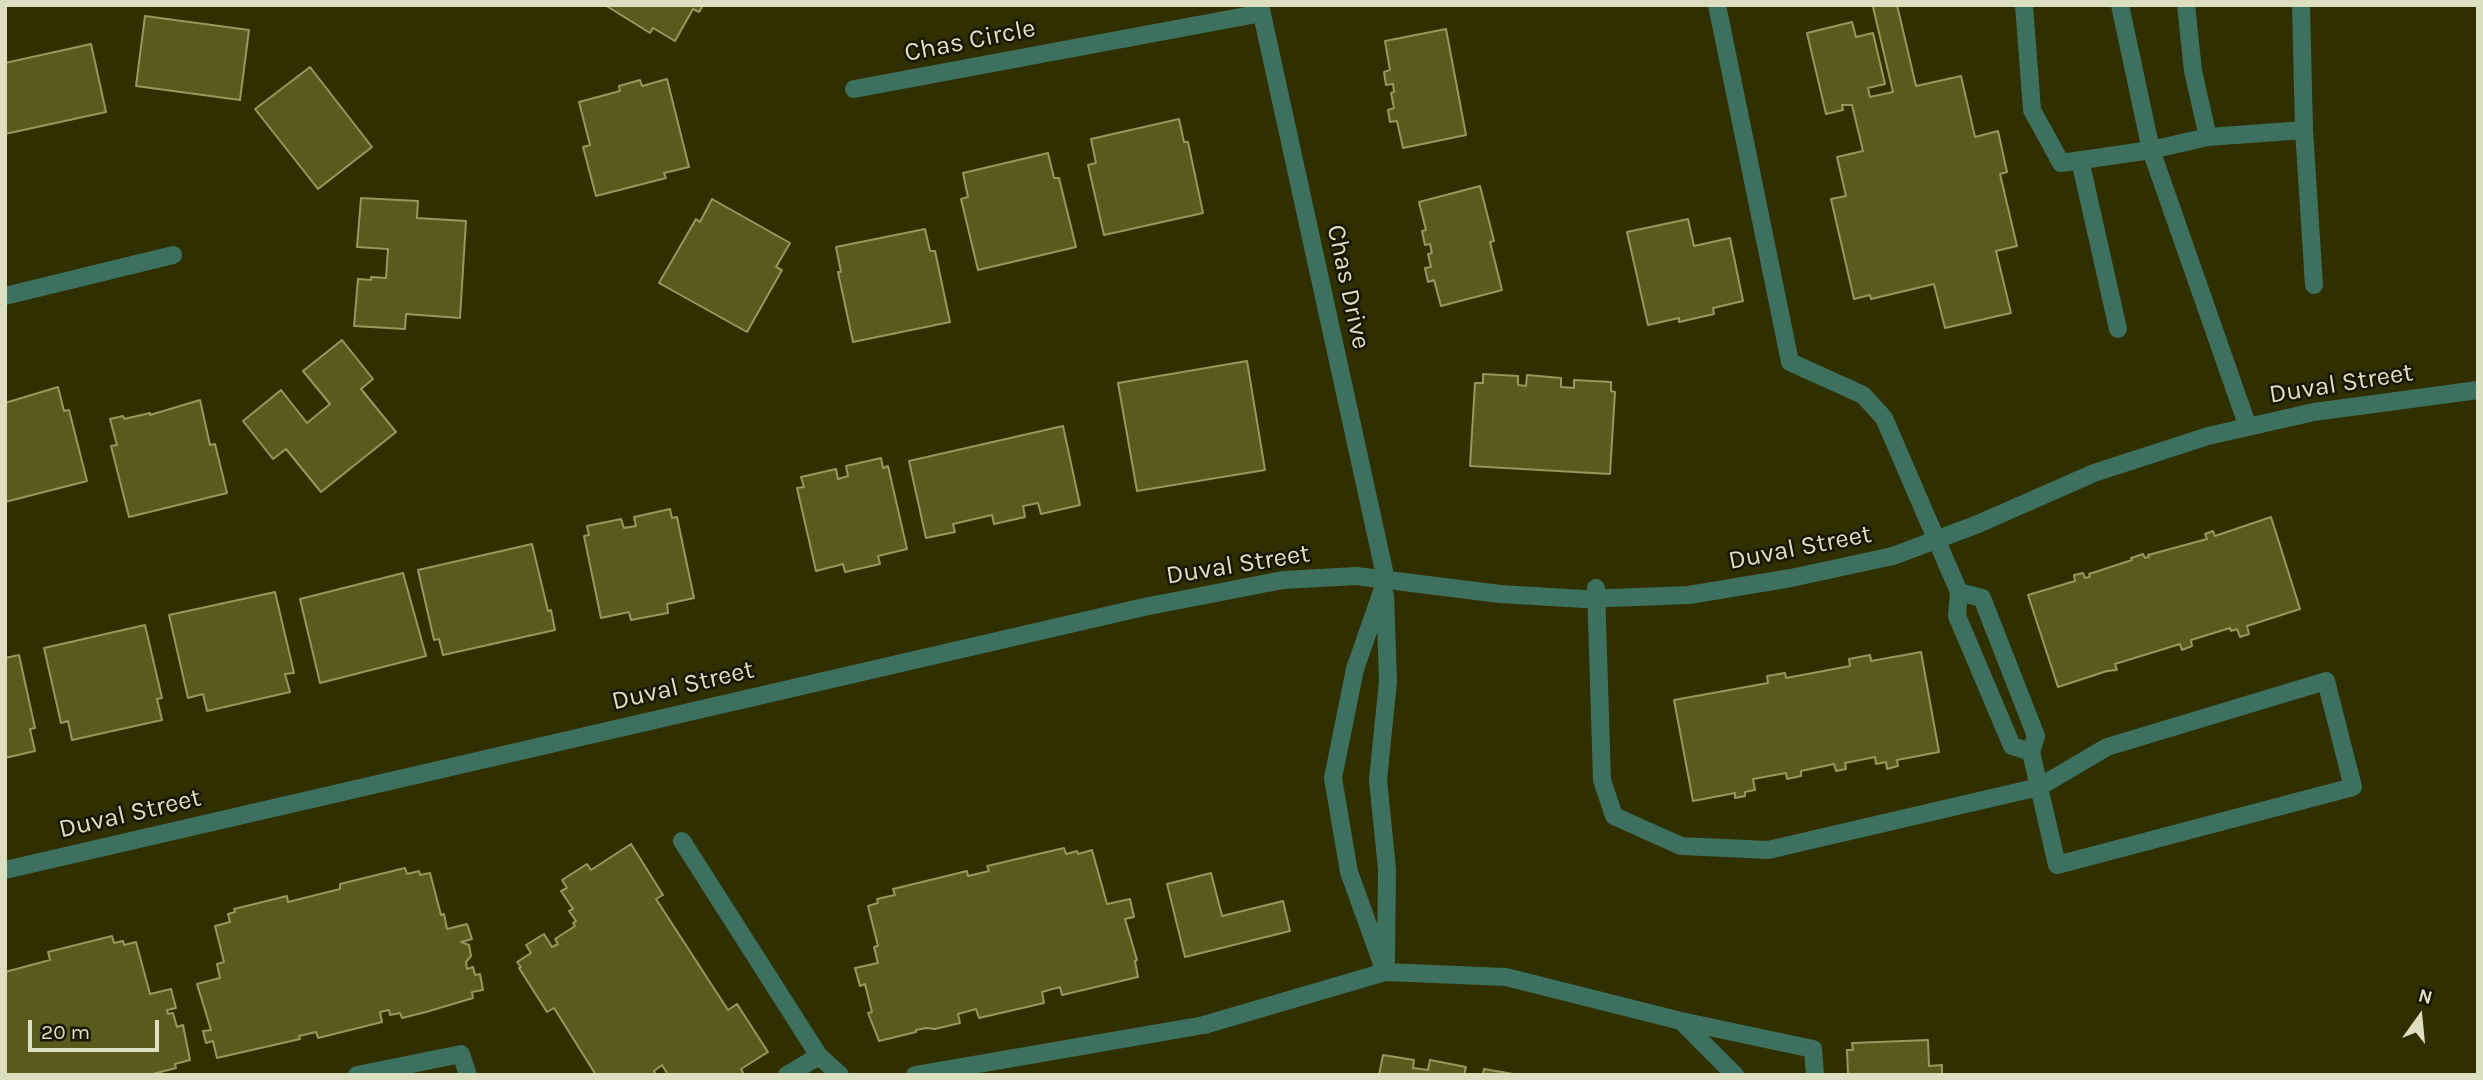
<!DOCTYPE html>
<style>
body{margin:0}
#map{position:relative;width:2483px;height:1080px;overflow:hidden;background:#2f2f00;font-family:Karla,sans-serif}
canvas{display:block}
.frame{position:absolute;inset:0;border:7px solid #dddfc1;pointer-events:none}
.north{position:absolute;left:2385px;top:982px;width:70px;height:70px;-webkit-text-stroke:5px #171701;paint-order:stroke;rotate:15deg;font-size:19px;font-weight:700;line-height:28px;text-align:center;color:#dddfc1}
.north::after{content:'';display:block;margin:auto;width:24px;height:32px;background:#dddfc1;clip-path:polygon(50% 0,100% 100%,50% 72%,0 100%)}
.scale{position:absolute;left:28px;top:1020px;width:131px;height:32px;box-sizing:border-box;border:4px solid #dddfc1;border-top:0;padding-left:9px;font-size:21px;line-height:24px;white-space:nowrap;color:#dddfc1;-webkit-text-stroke:5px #171701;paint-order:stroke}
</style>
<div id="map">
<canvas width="2483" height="1080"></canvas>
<div class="frame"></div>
<div class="north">N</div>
<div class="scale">20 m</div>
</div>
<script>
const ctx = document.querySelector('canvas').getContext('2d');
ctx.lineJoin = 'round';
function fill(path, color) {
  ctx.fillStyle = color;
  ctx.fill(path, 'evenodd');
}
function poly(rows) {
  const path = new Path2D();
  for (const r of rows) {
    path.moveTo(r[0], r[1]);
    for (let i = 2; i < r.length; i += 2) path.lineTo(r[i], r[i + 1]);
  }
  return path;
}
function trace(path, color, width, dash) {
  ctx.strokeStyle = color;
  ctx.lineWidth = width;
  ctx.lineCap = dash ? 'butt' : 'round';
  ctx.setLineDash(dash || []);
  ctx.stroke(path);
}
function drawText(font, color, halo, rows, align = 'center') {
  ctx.font = font + ' Karla,sans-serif';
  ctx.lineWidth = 5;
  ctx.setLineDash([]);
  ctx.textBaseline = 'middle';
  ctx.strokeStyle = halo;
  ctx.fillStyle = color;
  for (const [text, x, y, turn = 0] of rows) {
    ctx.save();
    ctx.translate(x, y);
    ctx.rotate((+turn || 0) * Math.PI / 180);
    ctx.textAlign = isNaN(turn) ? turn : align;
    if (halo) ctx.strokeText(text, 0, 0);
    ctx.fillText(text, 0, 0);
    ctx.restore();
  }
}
const building = poly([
 [605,5,703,5,699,12,693,9,675,41,653,28,650,33,605,5],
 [1878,5,1897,5,1916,86,1961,76,1975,137,1998,131,2007,172,2000,174,2017,246,1996,251,2011,313,1945,328,1934,284,1871,299,1870,295,1854,299,1831,199,1846,196,1837,157,1863,151,1852,105,1842,105,1843,110,1826,114,1807,33,1852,22,1856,37,1873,33,1885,84,1868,88,1870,97,1893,92,1873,7,1878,5],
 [145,16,249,30,240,100,136,86,145,16],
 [1446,29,1466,135,1403,148,1397,121,1390,122,1388,110,1394,108,1391,93,1394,92,1393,84,1386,85,1384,72,1390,70,1385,41,1446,29],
 [91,44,106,112,5,134,5,63,91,44],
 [310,67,372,147,318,189,255,109,310,67],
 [667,79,689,167,664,173,666,178,596,196,583,147,590,145,579,102,620,91,619,86,640,80,642,86,667,79],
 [1179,119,1184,142,1188,142,1203,213,1104,235,1088,165,1096,163,1091,139,1179,119],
 [1048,153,1054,178,1059,178,1076,247,978,270,961,199,968,197,963,173,1048,153],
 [1480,186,1494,241,1490,242,1502,290,1441,306,1434,280,1428,282,1425,268,1431,267,1428,254,1432,253,1430,244,1425,245,1422,231,1426,230,1419,202,1480,186],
 [361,198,418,201,417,218,466,221,460,318,406,314,405,329,354,326,358,279,371,280,371,277,386,278,388,249,357,247,361,198],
 [712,199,790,243,776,267,782,270,747,332,659,283,696,219,700,222,712,199],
 [1688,219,1694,246,1730,238,1743,301,1713,308,1714,314,1679,322,1679,318,1648,325,1627,232,1688,219],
 [925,229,930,251,935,251,950,322,853,342,838,272,841,272,836,247,925,229],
 [342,340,373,379,361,389,396,432,321,492,286,449,273,459,243,421,281,390,307,423,330,404,303,371,342,340],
 [1247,361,1265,470,1137,491,1118,383,1247,361],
 [1483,374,1518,376,1518,385,1526,386,1527,375,1561,378,1561,387,1574,388,1574,380,1611,382,1611,391,1615,392,1610,474,1470,466,1475,383,1483,383,1483,374],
 [58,387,64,411,69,410,87,481,5,502,5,403,58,387],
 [200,400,210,445,215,444,227,493,129,517,111,446,117,445,110,419,123,416,124,419,150,413,150,415,200,400],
 [1063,426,1080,505,1041,514,1038,503,1023,506,1025,517,994,524,992,515,953,524,955,532,926,538,909,461,1063,426],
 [881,458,883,468,888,466,907,549,878,556,880,564,845,572,843,564,816,571,797,488,804,487,801,477,836,469,838,479,848,476,846,466,881,458],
 [670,509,672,518,677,517,694,598,667,604,668,613,631,620,629,612,601,618,584,536,589,535,587,526,621,519,624,528,636,526,634,517,670,509],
 [2271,517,2300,609,2247,626,2249,634,2240,637,2237,629,2231,631,2230,628,2191,640,2192,646,2182,650,2180,644,2115,664,2117,670,2107,671,2058,687,2028,595,2075,581,2074,575,2083,573,2085,578,2090,577,2089,574,2132,560,2131,558,2143,554,2145,558,2149,557,2148,555,2207,539,2205,534,2213,531,2215,536,2271,517],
 [532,544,548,611,551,610,555,630,443,655,439,639,434,640,418,570,532,544],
 [403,573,426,656,320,683,300,599,403,573],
 [275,592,294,673,285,674,290,692,207,711,203,694,188,698,169,615,275,592],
 [145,625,162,698,157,699,162,720,72,740,68,721,61,723,44,648,145,625],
 [1921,652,1939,752,1897,760,1898,766,1887,769,1886,762,1876,764,1875,757,1845,763,1846,769,1836,771,1834,764,1801,771,1801,776,1787,779,1786,773,1753,779,1755,790,1745,792,1745,796,1735,798,1735,793,1693,801,1674,700,1768,683,1767,676,1785,673,1786,678,1850,666,1849,659,1870,655,1871,661,1921,652],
 [19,655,35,728,30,729,35,751,5,758,5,658,19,655],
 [631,844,663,895,656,899,728,1010,737,1004,768,1052,741,1069,744,1075,668,1075,662,1065,654,1071,656,1075,596,1075,554,1008,547,1012,519,968,521,967,517,962,531,953,526,945,544,934,552,947,558,944,555,939,575,926,573,923,576,921,569,911,573,909,561,891,567,888,562,880,587,864,591,870,631,844],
 [1064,848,1066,854,1077,851,1078,854,1092,850,1107,904,1130,899,1134,917,1125,919,1137,960,1135,961,1138,977,1062,995,1060,987,1042,992,1044,1003,979,1018,976,1009,958,1014,960,1023,935,1029,926,1028,916,1030,916,1032,879,1041,868,1013,872,1012,865,984,860,986,855,968,878,963,874,947,878,946,868,906,878,903,877,899,895,895,893,889,967,871,968,876,989,871,987,866,1064,848],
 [405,868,407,874,419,871,420,875,430,873,441,915,444,914,447,929,467,924,472,939,461,942,469,945,471,956,466,962,467,969,473,967,475,975,480,974,483,990,472,992,473,998,426,1012,402,1018,400,1013,390,1015,389,1010,380,1012,382,1022,318,1038,316,1032,299,1036,300,1039,217,1058,213,1041,206,1043,203,1031,211,1030,197,984,220,978,217,964,224,962,215,926,230,922,228,914,235,912,234,909,287,896,288,902,340,889,340,884,405,868],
 [1211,873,1222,916,1283,901,1290,931,1185,957,1167,884,1211,873],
 [112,936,114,943,123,941,124,945,136,942,150,994,171,989,176,1008,167,1010,168,1014,173,1013,177,1027,183,1025,190,1060,175,1064,176,1068,149,1075,5,1075,5,972,50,960,48,952,112,936],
 [1928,1040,1929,1066,1942,1065,1942,1075,1848,1075,1847,1050,1853,1050,1852,1043,1928,1040],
 [1383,1055,1414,1060,1413,1068,1428,1070,1430,1060,1466,1067,1464,1075,1379,1075,1383,1055],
 [1484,1069,1519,1075,1483,1075,1484,1069]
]);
const minor = poly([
 [1260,5,1386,580,1355,669,1333,778,1349,872,1385,972],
 [1717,5,1790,362,1863,395,1884,418,1959,592,1957,616,2012,746,2031,752,2036,736,1982,598,1959,592],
 [2024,5,2032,110,2061,163,2151,150,2120,5],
 [2186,5,2193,71,2208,137],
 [854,89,1262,13],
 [2304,130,2314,285],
 [2080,160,2118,329],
 [5,296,173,255],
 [2248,427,2151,150,2208,137,2304,130,2301,5],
 [1596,588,1602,780,1614,816,1681,846,1768,850,2039,787,2031,752],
 [1385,595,1388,681,1378,780,1387,869,1386,962],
 [2326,681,2353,787,2057,865,2039,787,2107,747,2326,681],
 [682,841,819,1056,840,1075],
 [5,870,1144,607,1283,580,1356,576,1500,594,1584,599,1689,595,1791,578,1893,556,1978,524,2094,473,2208,436,2314,412,2478,390],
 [1681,1021,1813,1049,1815,1075],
 [357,1075,461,1054,468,1075],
 [787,1075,819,1056],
 [915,1075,1204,1025,1385,972,1506,977,1681,1021,1735,1075]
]);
const streetNames = [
 ["Chas Circle",970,41,-11],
 ["Chas Drive",1348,287,78],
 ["Duval Street",2341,384,-9],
 ["Duval Street",1800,548,-11],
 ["Duval Street",1238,565,-9],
 ["Duval Street",683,686,-13],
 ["Duval Street",130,814,-13]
];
fill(building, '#595a1e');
trace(building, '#96985c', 2);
trace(minor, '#3d705e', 18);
drawText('26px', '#dddfc1', '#171701', streetNames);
</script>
